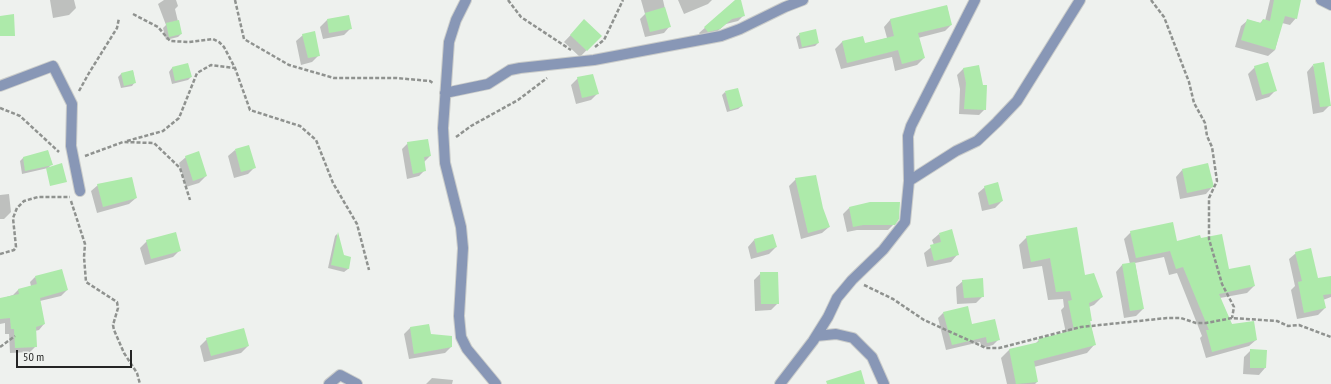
<!DOCTYPE html>
<style>
body{margin:0}
#map{position:relative;width:1331px;height:384px;overflow:hidden;background:#eef1ee;font-family:"PT Sans Narrow",sans-serif}
canvas{display:block}
.scale{position:absolute;left:16px;top:350px;width:116px;height:18px;box-sizing:border-box;border:2px solid #242524;border-top:0;padding-left:5px;font-size:12px;line-height:14px;white-space:nowrap;color:#242524;-webkit-text-stroke:3px #eef1ee;paint-order:stroke}
</style>
<div id="map">
<canvas width="1331" height="384"></canvas>
<div class="scale">50 m</div>
</div>
<script>
const ctx = document.querySelector('canvas').getContext('2d');
ctx.lineJoin = 'round';
function fill(path, color) {
  ctx.fillStyle = color;
  ctx.fill(path, 'evenodd');
}
function poly(rows) {
  const path = new Path2D();
  for (const r of rows) {
    path.moveTo(r[0], r[1]);
    for (let i = 2; i < r.length; i += 2) path.lineTo(r[i], r[i + 1]);
  }
  return path;
}
function trace(path, color, width, dash) {
  ctx.strokeStyle = color;
  ctx.lineWidth = width;
  ctx.lineCap = dash ? 'butt' : 'round';
  ctx.setLineDash(dash || []);
  ctx.stroke(path);
}
const shadow = poly([
 [50,0,74,0,76,8,69,15,53,18],
 [164,0,176,0,178,6,175,9,181,34,178,37,166,40,163,28,166,25,158,4],
 [641,0,663,0,669,27,664,33,645,37,640,19,645,14],
 [678,0,712,0,708,4,684,14],
 [1270,0,1300,0,1296,18,1290,25,1282,23,1275,50,1268,56,1235,47,1241,26,1248,20,1260,23,1263,20,1265,21],
 [733,3,744,15,738,21,726,24,713,35,702,37,699,33],
 [947,6,951,25,945,31,918,38,924,58,917,65,895,71,892,57,841,69,835,49,842,42,862,37,864,44,887,38,884,27,890,20],
 [327,20,351,28,344,35,323,39,320,27],
 [584,21,600,36,580,57,564,42],
 [800,34,818,43,815,46,799,49,796,37],
 [303,35,319,55,312,62,301,65,296,41],
 [188,65,191,77,188,80,172,84,169,72,172,68],
 [1313,65,1330,105,1323,112,1313,114,1307,72],
 [978,66,985,109,979,115,959,114,960,89,957,75,963,69],
 [1255,67,1276,90,1269,97,1256,101,1248,74],
 [133,71,135,82,132,86,121,88,118,77,121,74],
 [578,78,597,94,591,100,576,104,571,85],
 [725,92,742,106,738,109,727,112,722,95],
 [408,143,430,156,424,162,425,170,419,176,407,179,402,149],
 [235,150,255,167,248,174,234,178,228,156],
 [48,151,51,165,48,168,22,174,20,161,23,158],
 [186,157,206,176,199,183,186,187,179,163],
 [1182,170,1212,187,1206,194,1180,199,1176,177],
 [796,179,822,208,829,227,822,233,801,239,789,186],
 [98,185,136,198,129,204,97,213,91,191],
 [985,187,1002,201,995,208,982,211,978,193],
 [9,194,11,212,4,219,0,219,0,195],
 [849,208,894,224,888,230,857,230,847,232,843,214],
 [1131,232,1176,242,1254,286,1247,293,1220,298,1232,325,1256,340,1249,346,1206,358,1200,338,1202,336,1177,273,1169,275,1164,257,1135,263,1143,309,1136,316,1124,318,1116,272,1122,265,1130,264,1124,239],
 [337,234,343,256,350,258,348,269,344,272,328,268,335,236],
 [939,234,957,255,951,262,927,267,924,253,934,245,932,240],
 [1027,237,1084,276,1102,297,1094,305,1089,307,1091,320,1090,322,1095,344,1087,353,1034,367,1037,382,1035,384,1007,384,1001,358,1009,350,1034,345,1039,340,1066,333,1061,310,1064,307,1063,299,1048,300,1042,266,1023,269,1019,245],
 [754,240,776,247,769,254,751,259,748,247],
 [147,241,180,250,173,257,145,265,140,248],
 [1296,253,1317,279,1331,277,1331,297,1323,300,1325,308,1318,315,1297,319,1291,290,1295,286,1289,259],
 [761,273,778,303,771,310,755,311,754,280],
 [35,277,67,290,61,296,40,301,44,324,39,330,35,331,36,346,30,352,10,353,9,334,5,334,5,323,0,324,0,299,13,295,18,290,31,286,30,282],
 [963,281,983,296,976,303,957,304,956,287],
 [943,313,999,339,993,345,982,348,980,342,946,350,938,318],
 [429,325,430,335,451,347,445,353,409,359,404,334,410,328],
 [207,339,248,346,241,353,204,362,200,346],
 [1251,350,1265,368,1259,375,1243,374,1244,357],
 [432,378,453,380,452,384,426,384]
]);
const building = poly([
 [735,0,741,0,745,16,732,19,720,29,708,32,704,27],
 [1274,0,1301,0,1297,19,1285,16,1275,50,1241,40,1247,19,1261,23,1263,19,1270,21],
 [947,5,952,25,918,33,925,58,902,64,898,50,847,63,842,41,863,36,865,43,894,36,890,19],
 [665,7,671,27,650,32,645,13],
 [14,14,15,36,0,36,0,16],
 [349,15,352,29,329,33,327,19],
 [584,19,602,36,587,51,570,35],
 [179,20,182,34,169,37,166,23],
 [816,29,819,43,802,47,799,33],
 [315,31,320,56,308,58,302,34],
 [1268,62,1277,91,1262,95,1254,66],
 [1324,62,1331,106,1320,107,1313,64],
 [188,63,192,77,175,81,172,67],
 [979,65,983,85,987,85,986,110,964,109,966,83,963,68],
 [133,70,136,83,124,86,121,73],
 [593,74,599,94,582,98,577,77],
 [738,88,743,106,730,110,725,91],
 [428,139,431,156,424,157,426,171,413,174,407,142],
 [249,145,256,168,241,172,235,149],
 [48,150,53,165,25,171,23,157],
 [199,151,207,176,193,181,185,156],
 [62,163,67,182,50,186,46,168],
 [1208,163,1214,187,1187,193,1182,169],
 [816,175,823,208,830,227,808,233,795,178],
 [132,177,137,198,103,207,97,184],
 [998,182,1003,201,989,205,984,186],
 [870,202,900,202,899,219,895,225,863,225,853,227,849,207],
 [1173,222,1177,241,1200,235,1201,238,1222,234,1229,269,1250,265,1255,286,1219,294,1232,324,1254,321,1257,340,1212,352,1206,330,1209,330,1183,267,1176,269,1170,251,1136,258,1130,231],
 [1077,227,1085,275,1094,273,1103,297,1089,303,1092,321,1090,321,1096,345,1034,361,1038,382,1016,384,1009,349,1039,342,1038,339,1074,330,1068,301,1072,300,1070,291,1056,292,1050,258,1031,262,1026,236],
 [952,229,959,255,934,261,930,245,941,242,939,233],
 [176,232,181,251,151,259,146,240],
 [338,232,344,255,351,257,349,269,331,265],
 [773,234,777,247,757,253,754,239],
 [1311,248,1318,278,1331,276,1331,294,1323,295,1326,308,1304,313,1298,282,1302,281,1295,252],
 [1135,262,1144,309,1130,311,1122,264],
 [62,269,68,290,40,298,45,324,36,327,37,347,15,348,14,329,11,329,10,318,0,319,0,298,19,294,18,289,37,284,35,276],
 [760,272,778,272,779,304,761,304],
 [983,278,984,297,964,298,962,280],
 [968,306,972,324,995,319,1000,340,987,343,986,337,952,345,943,312],
 [429,324,431,334,452,336,452,347,414,354,410,327],
 [244,328,249,346,211,356,206,338],
 [1250,349,1267,350,1266,368,1250,368],
 [861,370,865,384,827,384,826,381]
]);
const path = poly([
 [235,0,244,39,289,65,334,78,396,78,430,81,434,84],
 [508,0,521,17,571,50],
 [1151,0,1164,17,1189,82,1194,103,1205,123,1207,136,1212,147,1217,181,1209,198,1209,239,1222,284,1234,307,1232,318],
 [133,14,158,27,170,41,189,42,213,39,219,42,224,47,235,68,250,110,300,126,316,140,333,183,357,224,369,270],
 [595,47,604,40,623,0],
 [79,91,89,73,117,28,119,18],
 [0,108,20,116,59,152],
 [456,137,471,126,518,100,547,78],
 [127,141,163,131,179,118,197,73,211,65,235,68],
 [85,156,123,142,154,143,180,168,190,200],
 [71,201,85,244,84,257,86,282,117,302,118,308,113,325,114,330,124,353,137,373,140,384],
 [0,254,14,250,16,247,13,218,17,208,24,201,38,197,70,197],
 [864,285,893,299,924,320,986,348,999,348,1081,327,1167,318,1181,318,1196,323,1206,323,1232,318,1277,321,1288,326,1299,325,1331,337],
 [0,347,15,336]
]);
const street = poly([
 [466,0,456,20,449,42,443,128,445,163,461,227,463,248,459,316,461,337,467,349,496,384],
 [1321,0,1331,5],
 [0,86,53,66,72,104,71,146,80,191],
 [445,93,488,84,510,70,520,68,594,60,721,36,740,29,785,7,803,0],
 [909,181,956,151,977,141,997,122,1017,101,1080,0],
 [816,336,836,334,853,338,872,357,884,384],
 [329,384,340,375,357,384],
 [780,384,813,341,828,317,837,298,852,280,883,250,905,222,909,181,908,136,911,126,975,0]
]);
fill(shadow, '#0003');
fill(building, '#adeaaa');
trace(street, '#caccca', 12);
trace(path, '#8f928f', 2.5, [4, 2]);
trace(street, '#8897b6', 10);
</script>
